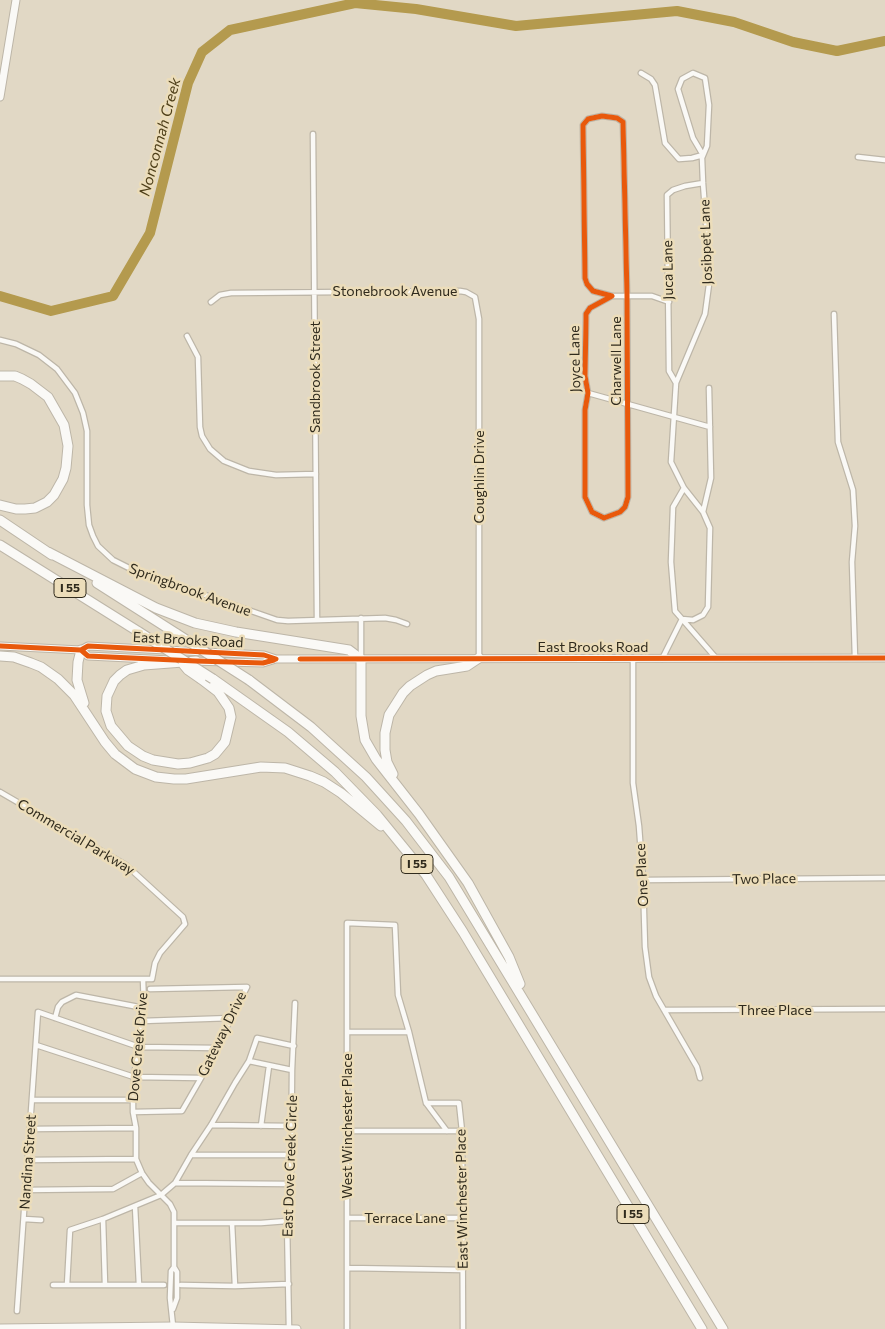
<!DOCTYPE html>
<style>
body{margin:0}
canvas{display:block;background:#e1d8c5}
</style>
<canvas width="885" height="1329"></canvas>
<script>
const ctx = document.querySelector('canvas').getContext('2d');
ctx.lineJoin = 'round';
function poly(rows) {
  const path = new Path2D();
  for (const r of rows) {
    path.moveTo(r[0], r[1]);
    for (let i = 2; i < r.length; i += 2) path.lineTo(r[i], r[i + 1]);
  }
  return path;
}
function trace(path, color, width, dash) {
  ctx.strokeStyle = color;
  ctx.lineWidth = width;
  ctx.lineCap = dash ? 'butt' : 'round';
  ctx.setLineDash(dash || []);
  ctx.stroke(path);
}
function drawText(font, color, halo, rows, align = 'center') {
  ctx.font = font + ' Commissioner,sans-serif';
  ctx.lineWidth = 5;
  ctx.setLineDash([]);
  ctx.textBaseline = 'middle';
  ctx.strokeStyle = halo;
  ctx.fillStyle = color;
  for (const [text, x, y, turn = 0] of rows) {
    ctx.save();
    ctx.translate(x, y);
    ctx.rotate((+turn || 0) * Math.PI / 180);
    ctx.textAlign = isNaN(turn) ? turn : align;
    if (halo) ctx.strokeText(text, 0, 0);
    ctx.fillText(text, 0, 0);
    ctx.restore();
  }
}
const river = poly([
 [0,296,51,311,113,296,150,233,188,83,202,52,230,30,355,3,416,9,516,26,677,11,734,22,793,42,837,51,885,41]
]);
const street = poly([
 [641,73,651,79,655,85,665,143,679,159,692,158,703,155],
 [602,116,617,118,623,122,627,295,628,497,625,507,620,512,604,518,592,512,585,497,585,410,588,393,585,376,586,320,586,314,590,308,612,296,593,291,587,284,585,278,583,125,588,119,602,116],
 [313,134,317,620],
 [858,157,885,160],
 [612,296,652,296,669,302],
 [211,302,220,295,231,293,460,291,466,292,475,297,479,319,479,658],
 [834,314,838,442,853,490,855,526,852,562,855,658],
 [187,336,198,357,200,427,202,436,210,449,224,461,249,471,276,475,316,474],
 [0,340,16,344,39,355,57,369,75,393,83,413,87,431,87,505,89,525,93,536,98,546,113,560,131,569,277,620,288,621,385,618,396,620,407,624],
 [676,383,669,371,667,195,673,190,685,186,703,183],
 [588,393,710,427],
 [684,488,673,507,671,562,675,611,716,658],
 [703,512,711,478,709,388],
 [682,619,693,620,703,615,708,607,710,528,703,512,684,488,671,462,676,383,705,314,710,277,703,183,702,158,703,155,693,138,678,89,682,79,693,73,705,78,709,105,707,146,702,158],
 [361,659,361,618],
 [633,659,633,783,639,826,643,880,645,947,649,977,656,996,697,1067,700,1078],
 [662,659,682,619],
 [0,792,126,865,183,917,185,924,160,953,155,963,152,979,0,979],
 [643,880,885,878],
 [143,979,144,1008,134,1077,133,1100,133,1112,136,1128,136,1159,142,1173,149,1183,170,1204,174,1212,174,1267,171,1271,170,1298,173,1326],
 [664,1010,885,1009],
 [55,1018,58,1007,62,1002,76,995,144,1008],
 [142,1021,232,1018],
 [347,1032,409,1032],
 [36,1045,134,1077,201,1078],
 [249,1061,292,1070],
 [32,1100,133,1100],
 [426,1103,459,1103,462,1131,463,1329],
 [133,1112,182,1111,201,1078,247,987,150,989],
 [211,1125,292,1126],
 [261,1126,269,1066],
 [30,1129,136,1128],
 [347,1131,462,1131],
 [191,1155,291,1155],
 [28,1160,136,1159],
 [175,1183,291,1184],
 [25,1190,113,1189,142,1173],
 [135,1206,139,1285],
 [347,1218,463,1218],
 [24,1219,41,1220],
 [103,1219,105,1285],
 [174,1223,261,1223,287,1221],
 [232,1223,235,1286],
 [348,1268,463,1270],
 [53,1285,164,1285],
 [67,1285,70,1230,103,1219,161,1195,175,1183,191,1155,211,1125,235,1083,249,1061,257,1038,294,1046],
 [181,1285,235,1286,289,1284],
 [173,1309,177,1298,177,1272,174,1267],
 [17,1311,38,1012,139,1047,217,1048],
 [289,1329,287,1221,291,1184,292,1070,295,1003],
 [347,1329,347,923,395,925,398,995,409,1032,426,1103,447,1131]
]);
const primary = poly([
 [0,97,16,0],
 [0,646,81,650,88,646,264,655,276,659],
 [81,650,88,656,170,660],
 [191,661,263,663,276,659,885,658],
 [0,1328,173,1326,297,1329]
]);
const highway = poly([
 [0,376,15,376,22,379,31,384,48,397,64,425,68,446,66,468,63,479,54,495,47,502,35,508,25,509,16,509,0,505],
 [0,520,52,555],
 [0,545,139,632],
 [48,552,156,608,195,623,236,632,349,650,361,659,361,716,365,740,376,759,419,814,468,883,509,957,520,984],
 [97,583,177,634],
 [81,650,78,662,77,680,84,703],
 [0,656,14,657,31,663,41,667,58,679,74,695,105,742,115,754,135,769,156,777,174,779,186,779,261,767,285,768,310,776,324,782,341,793,381,826],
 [196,661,144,665,127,670,120,675,114,681,107,696,106,711,111,726,128,746,143,756,153,760,178,764,190,763,208,758,215,754,225,742,231,717,229,708,218,692,201,679],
 [213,679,288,732,335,772,377,815,426,875,463,932,702,1329],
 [249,680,311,727,366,777,406,821,449,877,723,1329],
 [393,774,387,762,385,750,385,733,389,715,403,693,410,686,427,675,436,671,467,666,479,658]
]);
const highwayBridge = poly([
 [139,632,213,679],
 [177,634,249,680],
 [183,664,188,670,201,679]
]);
const cycleway = poly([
 [602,116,617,118,623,122,627,295,628,497,625,507,620,512,604,518,592,512,585,497,585,410,588,393,585,376,586,320,586,314,590,308,612,296,593,291,587,284,585,278,583,125,588,119,602,116],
 [0,646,81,650,88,646,264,655,276,659],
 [81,650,88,656,196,661,263,663,274,660],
 [300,659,885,658]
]);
const shields = [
 [70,588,32],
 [417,864,32],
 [633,1214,32]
];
const shieldNames = [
 ["I 55",70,588],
 ["I 55",417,864],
 ["I 55",633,1214]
];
const streetNames = [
 ["Josibpet Lane",706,242,-92],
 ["Juca Lane",668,270,-91],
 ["Stonebrook Avenue",395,291],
 ["Joyce Lane",575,359,-91],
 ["Charwell Lane",616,361,-90],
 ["Sandbrook Street",315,377,-90],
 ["Coughlin Drive",479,477,-90],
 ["Springbrook Avenue",190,590,20],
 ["East Brooks Road",188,640,3],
 ["East Brooks Road",593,647],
 ["Commercial Parkway",76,837,31],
 ["One Place",642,875,-93],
 ["Two Place",764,879,-1],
 ["Three Place",775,1010],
 ["Gateway Drive",222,1034,-64],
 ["Dove Creek Drive",138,1047,-85],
 ["West Winchester Place",347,1126,-90],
 ["Nandina Street",28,1162,-86],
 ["East Dove Creek Circle",290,1166,-88],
 ["East Winchester Place",462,1199,-91],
 ["Terrace Lane",405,1218]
];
const waterNames = [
 ["Nonconnah Creek",160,137,-75]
];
trace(river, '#b49a4e', 10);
trace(street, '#bdb6a8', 7);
trace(primary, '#bdb6a8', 9);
trace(highway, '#bdb6a8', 11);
trace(street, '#faf9f6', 4.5);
trace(primary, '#faf9f6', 7);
trace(highway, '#faf9f6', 9);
trace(highwayBridge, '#bdb6a8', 11, []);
trace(highwayBridge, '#faf9f6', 9);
trace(cycleway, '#e8590c', 5);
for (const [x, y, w] of shields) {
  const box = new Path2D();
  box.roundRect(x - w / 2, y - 9.5, w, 19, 4);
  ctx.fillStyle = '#ecddba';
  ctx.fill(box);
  trace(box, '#302b1d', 1);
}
drawText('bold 12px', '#302b1d', null, shieldNames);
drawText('14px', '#302b1d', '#ecddba', streetNames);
drawText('italic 15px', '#4e3f19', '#ecddba', waterNames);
</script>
